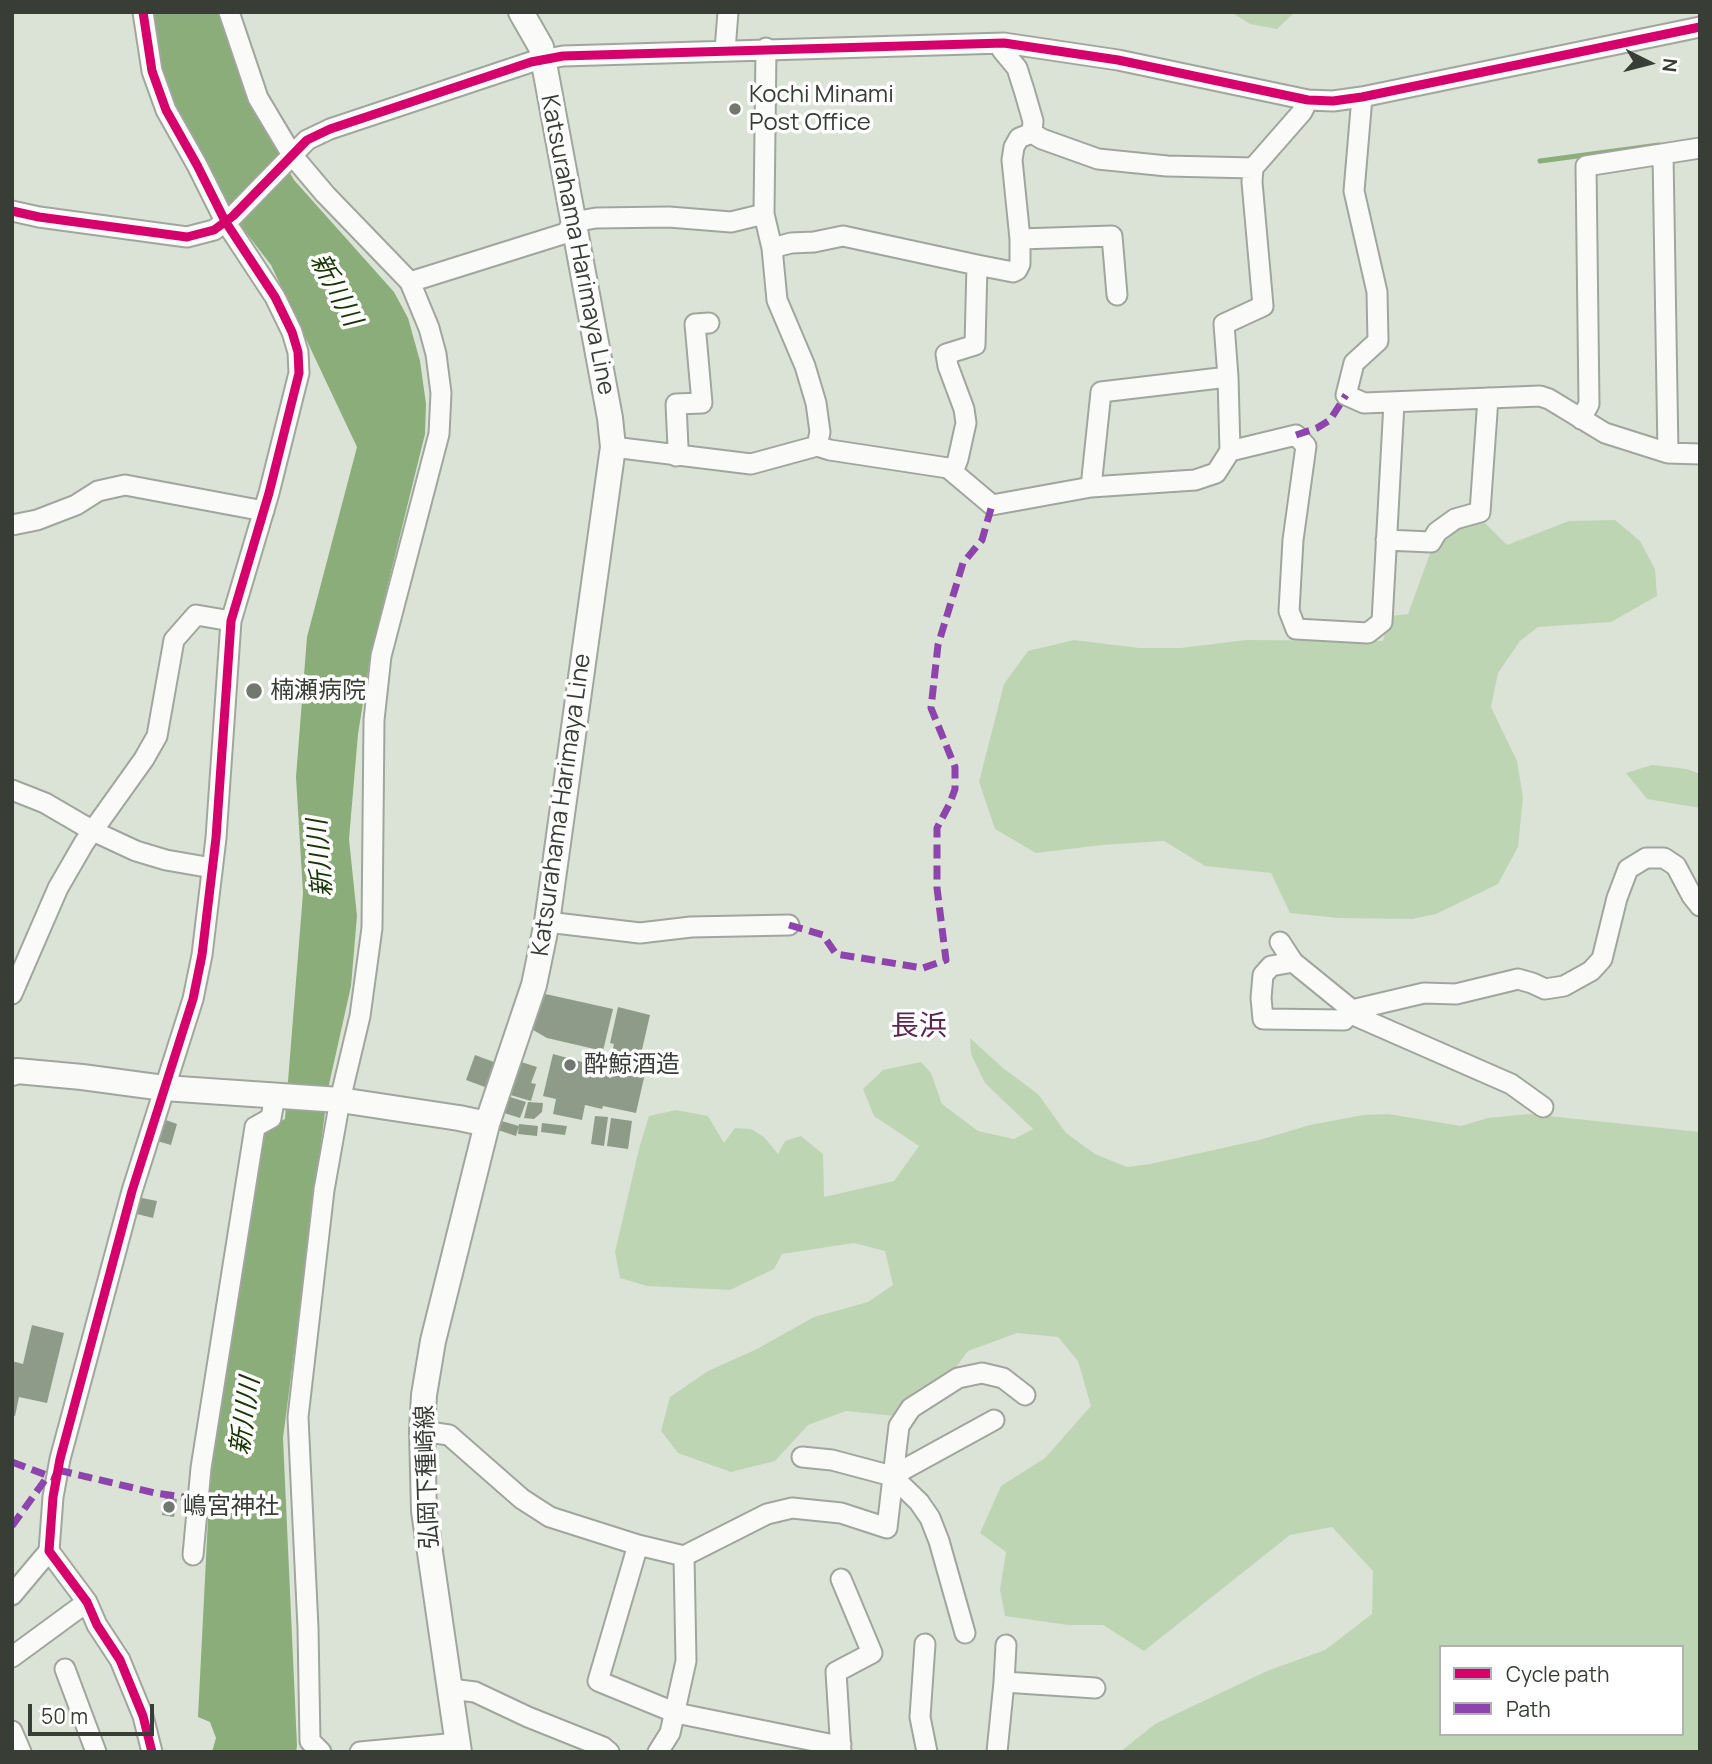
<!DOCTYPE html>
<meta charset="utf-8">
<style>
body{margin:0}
#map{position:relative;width:1712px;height:1764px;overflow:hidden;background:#dbe3d7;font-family:Manrope,sans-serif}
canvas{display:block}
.frame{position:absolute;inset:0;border:14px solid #383e36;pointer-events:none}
.legend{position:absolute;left:1439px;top:1645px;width:245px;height:91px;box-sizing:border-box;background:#fff;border:2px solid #afb2af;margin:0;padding:9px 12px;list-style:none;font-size:21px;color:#383e36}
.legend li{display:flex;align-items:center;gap:14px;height:35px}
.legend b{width:35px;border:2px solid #afb2af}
.north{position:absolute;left:1614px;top:28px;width:70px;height:70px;-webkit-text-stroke:5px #fff;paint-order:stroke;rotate:96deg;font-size:19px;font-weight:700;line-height:28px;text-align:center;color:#383e36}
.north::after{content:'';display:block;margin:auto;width:24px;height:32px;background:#383e36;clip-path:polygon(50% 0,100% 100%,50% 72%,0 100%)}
.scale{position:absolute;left:28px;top:1704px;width:126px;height:32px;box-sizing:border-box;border:4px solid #383e36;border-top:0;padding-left:9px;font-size:21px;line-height:24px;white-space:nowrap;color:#383e36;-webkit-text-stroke:5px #fff;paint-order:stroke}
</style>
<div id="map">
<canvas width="1712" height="1764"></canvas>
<div class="frame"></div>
<ul class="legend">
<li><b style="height:9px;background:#d6006c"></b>Cycle path</li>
<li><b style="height:9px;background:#8e44ad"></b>Path</li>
</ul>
<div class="north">N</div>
<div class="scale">50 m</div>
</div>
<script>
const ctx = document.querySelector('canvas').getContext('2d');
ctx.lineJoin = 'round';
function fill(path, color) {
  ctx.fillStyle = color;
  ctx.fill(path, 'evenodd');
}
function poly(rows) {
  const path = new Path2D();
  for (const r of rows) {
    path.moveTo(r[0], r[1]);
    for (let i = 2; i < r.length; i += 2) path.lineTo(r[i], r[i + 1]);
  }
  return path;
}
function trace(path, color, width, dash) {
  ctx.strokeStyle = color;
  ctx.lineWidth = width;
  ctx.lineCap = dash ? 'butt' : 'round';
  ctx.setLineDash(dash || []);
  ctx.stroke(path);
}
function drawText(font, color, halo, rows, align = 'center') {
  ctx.font = font + ' Manrope,"Noto Sans JP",sans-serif';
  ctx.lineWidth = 7;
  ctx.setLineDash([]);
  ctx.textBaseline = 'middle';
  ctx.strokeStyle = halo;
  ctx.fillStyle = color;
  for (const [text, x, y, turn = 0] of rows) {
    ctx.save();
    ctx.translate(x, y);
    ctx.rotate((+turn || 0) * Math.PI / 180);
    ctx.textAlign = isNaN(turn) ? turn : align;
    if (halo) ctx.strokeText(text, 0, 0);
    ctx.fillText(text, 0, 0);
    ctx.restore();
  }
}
const green = poly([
 [1231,12,1295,12,1277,29,1250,24],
 [1615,520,1640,541,1655,569,1657,596,1611,622,1538,627,1520,641,1498,673,1491,707,1517,761,1523,797,1518,847,1498,884,1436,914,1412,919,1338,918,1290,913,1271,873,1205,866,1164,841,1102,845,1036,853,995,829,979,782,1004,684,1028,651,1074,640,1139,648,1181,648,1246,640,1383,641,1389,616,1408,614,1431,551,1465,523,1485,523,1507,545,1569,521],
 [1652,765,1687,769,1700,774,1700,808,1647,799,1626,773],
 [970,1038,1003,1068,1038,1094,1066,1133,1095,1154,1127,1167,1150,1164,1259,1140,1310,1125,1363,1115,1388,1114,1461,1126,1488,1118,1529,1114,1700,1132,1700,1752,1120,1752,1155,1724,1267,1671,1325,1650,1372,1614,1373,1571,1332,1527,1290,1535,1144,1651,1103,1625,1068,1625,1005,1616,1000,1590,1006,1552,980,1533,1001,1486,1045,1458,1091,1406,1078,1361,1058,1337,1017,1333,968,1351,939,1390,895,1416,846,1411,808,1425,775,1461,731,1472,678,1453,661,1431,670,1397,708,1371,757,1349,814,1317,868,1302,893,1285,885,1251,854,1243,782,1254,774,1269,730,1290,647,1286,620,1278,615,1252,639,1149,649,1116,676,1110,708,1116,724,1143,735,1128,751,1129,764,1137,778,1154,785,1141,801,1136,823,1154,824,1197,894,1181,919,1146,874,1116,863,1089,883,1070,921,1062,931,1073,942,1104,978,1131,1014,1139,1033,1129,985,1083,971,1054],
 [1441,1647,1682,1647,1682,1734,1441,1734]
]);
const water = poly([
 [150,12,221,12,252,105,294,180,394,292,408,318,420,361,426,404,425,434,371,653,358,734,349,839,357,916,351,986,328,1089,283,1438,297,1746,296,1752,212,1752,216,1738,210,1722,198,1717,212,1440,262,1130,285,1119,303,893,296,777,307,637,357,447,271,265,221,200,172,105,156,61]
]);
const stream = poly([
 [1540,161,1659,145]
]);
const building = poly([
 [541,993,613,1009,603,1051,547,1038,533,1030],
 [618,1007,650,1015,641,1054,649,1056,636,1113,603,1106,602,1109,585,1105,582,1120,553,1114,556,1099,543,1096,553,1054,608,1069,614,1044,610,1043],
 [475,1055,502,1065,493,1090,466,1080],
 [518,1061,537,1067,531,1083,536,1084,531,1101,507,1094],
 [507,1096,526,1102,520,1118,501,1112],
 [528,1102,543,1103,542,1112,534,1119,524,1118],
 [595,1116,608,1117,604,1146,591,1144],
 [611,1118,632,1121,628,1149,607,1146],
 [163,1119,177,1124,171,1145,157,1141],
 [498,1120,519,1126,516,1136,495,1129],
 [542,1123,567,1126,565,1135,541,1132],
 [519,1124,538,1126,537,1136,518,1134],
 [137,1197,157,1201,153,1218,133,1213],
 [32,1325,64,1333,47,1403,19,1397,15,1416,12,1415,12,1361,23,1364],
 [165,1497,177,1499,174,1517,162,1515]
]);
const minor = poly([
 [143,12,152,71,166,110,197,165,225,221,275,297,292,332,298,352,299,373,269,493,231,621,216,838,202,955,193,999,132,1191,60,1459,53,1497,49,1551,87,1602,97,1625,120,1660,143,1716,152,1752],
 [229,12,258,98,292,155,325,194,410,282,429,328,436,354,441,393,439,434,381,656,374,720,372,928,360,1016,340,1100,324,1190,298,1417,308,1628,310,1741,321,1752],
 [1004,43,1002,50,1017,68,1024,90,1033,121,1032,133,1042,139,1098,159,1167,166,1253,168],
 [766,48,764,214,772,248,777,300,805,366,816,403,820,432,817,446],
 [725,50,728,12],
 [1362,97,1354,191,1377,292,1378,341,1354,363,1346,395,1364,403,1540,396,1549,399,1605,433,1668,453,1700,454],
 [1032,133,1019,138,1014,147,1012,160,1020,239,1112,236,1117,295],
 [1663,154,1668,453],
 [12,211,39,217,187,237,214,230,233,216,307,140,330,129,531,62,563,56,1004,43,1118,60,1308,100,1333,101,1362,97,1700,27],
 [772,248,791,243,814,242,843,236,977,265],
 [410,282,566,233,573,222,596,218,669,217,731,222,764,214],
 [1228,377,1224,324,1263,306,1252,182,1253,168,1302,112,1308,100],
 [1581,419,1589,404,1586,166,1700,148],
 [613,447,751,464,817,446,830,450,948,468,992,505,1091,487,1195,480,1216,473,1230,451,1296,435,1306,446,1293,540,1289,611,1296,629,1368,633,1382,622,1394,403],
 [676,456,678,447,676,404,702,403,695,324,709,323],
 [948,468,955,467,958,459,966,423,964,409,948,366,946,354,975,345,977,265,1013,272,1017,270,1020,264,1020,239],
 [1091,487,1101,392,1228,377,1230,451],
 [12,525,37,520,76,505,98,491,125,485,264,511],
 [1386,540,1431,542,1437,532,1455,519,1480,512,1488,398],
 [12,790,45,803,93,831,136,851,166,860,212,868],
 [547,922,640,933,691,927,789,925],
 [1280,942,1293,962,1352,1010,1424,993,1456,994,1518,979,1532,983,1545,989,1564,986,1591,971,1602,959,1617,898,1628,869,1646,858,1664,858,1676,866,1692,896,1700,906],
 [1293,962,1271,966,1263,975,1261,998,1263,1019,1344,1020,1352,1010,1358,1017,1511,1084,1543,1107],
 [12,994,58,888,84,843,144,759,157,736,174,640,196,615,231,621],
 [422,1431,449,1435,522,1499,550,1517,638,1545,684,1556,767,1514,792,1508,841,1513,887,1528,899,1426,911,1408,958,1378,982,1373,1003,1378,1025,1395],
 [802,1457,832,1460,892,1476,919,1502,930,1518,939,1541,965,1633],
 [892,1476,994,1420],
 [638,1545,598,1681,676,1713,834,1745,841,1744],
 [193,1555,201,1468,255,1127,271,1118,275,1095],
 [12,1595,49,1551],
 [925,1644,920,1717,927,1752],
 [12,1657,87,1602],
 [65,1669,96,1752],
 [1004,1682,1006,1645],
 [451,1689,475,1692,528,1717,603,1747,609,1752],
 [12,1731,21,1752],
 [360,1752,458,1743],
 [658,1752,670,1733,686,1661,684,1556],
 [841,1752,836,1672,872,1653,841,1579],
 [997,1752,1004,1682,1095,1688]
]);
const major = poly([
 [12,1073,17,1071,82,1077,164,1088,340,1100,459,1118,487,1124],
 [459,1752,424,1511,422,1431,424,1395,433,1341,487,1124,534,985,547,922,613,447,610,418,541,47,521,12]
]);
const quiet = poly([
 [1296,435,1317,428,1330,420,1346,395],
 [789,925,823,935,836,954,923,968,946,960,937,888,937,828,950,803,955,789,955,767,931,708,938,645,963,563,982,540,992,505],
 [12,1462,57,1479],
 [58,1470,155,1493,198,1499],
 [12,1526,45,1480,57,1479]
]);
const cycleway = poly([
 [143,12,152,71,166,110,197,165,225,221,275,297,292,332,298,352,299,373,269,493,231,621,216,838,202,955,193,999,132,1191,60,1459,53,1497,49,1551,87,1602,97,1625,120,1660,143,1716,152,1752],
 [12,211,39,217,187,237,214,230,233,216,307,140,330,129,531,62,563,56,1004,43,1118,60,1308,100,1333,101,1362,97,1700,27]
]);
const markers = [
 [735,109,7,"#71786e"],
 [254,691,9,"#71786e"],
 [570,1065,7,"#71786e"],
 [169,1507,7,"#71786e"]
];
const poiNames = [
 ["Kochi Minami",749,95],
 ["Post Office",749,123],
 ["楠瀬病院",270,691],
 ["酔鯨酒造",584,1065],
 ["嶋宮神社",183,1507]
];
const streetNames = [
 ["Katsurahama Harimaya Line",577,245,79],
 ["Katsurahama Harimaya Line",562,805,-82],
 ["弘岡下種崎線",428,1477,-92]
];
const waterNames = [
 ["新川川",335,290,62],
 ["新川川",321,858,-94],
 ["新川川",246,1416,-82]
];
const quarterNames = [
 ["長浜",919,1027]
];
fill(green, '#bed5b4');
fill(water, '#8aad79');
trace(stream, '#8aad79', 5);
fill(building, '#8f9b89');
trace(minor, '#a0a69d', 23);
trace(major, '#a0a69d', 28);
trace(minor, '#fafbf9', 19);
trace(major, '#fafbf9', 24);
trace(quiet, '#8e44ad', 7, [14, 7]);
trace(cycleway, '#d6006c', 9);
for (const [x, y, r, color] of markers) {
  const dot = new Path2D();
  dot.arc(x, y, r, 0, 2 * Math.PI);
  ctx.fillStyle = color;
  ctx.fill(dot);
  trace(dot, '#fff', 2.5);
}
drawText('24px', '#383e36', '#fff', poiNames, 'left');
drawText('24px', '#383e36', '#fff', streetNames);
drawText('italic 26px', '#193705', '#fff', waterNames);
drawText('28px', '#5d2651', '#fff', quarterNames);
</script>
